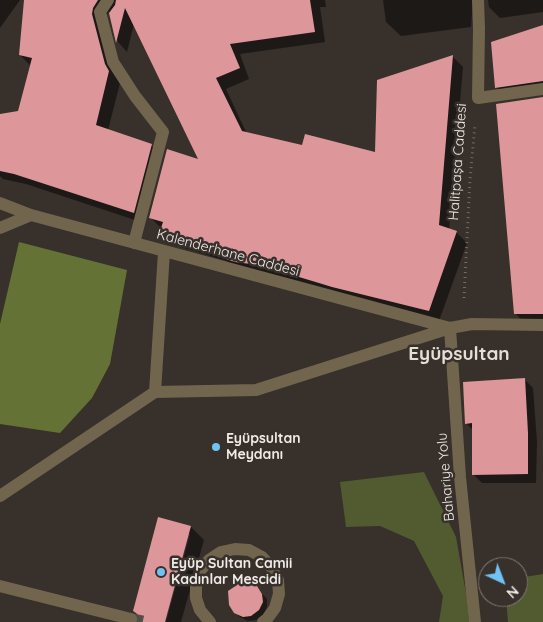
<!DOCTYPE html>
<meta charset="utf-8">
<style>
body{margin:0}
#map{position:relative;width:543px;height:622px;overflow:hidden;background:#37302b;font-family:Quicksand,sans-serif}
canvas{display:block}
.north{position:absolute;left:478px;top:557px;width:50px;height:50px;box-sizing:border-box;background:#37302b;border:1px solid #817b77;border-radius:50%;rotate:137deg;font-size:14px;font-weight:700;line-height:20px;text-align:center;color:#f0ebe8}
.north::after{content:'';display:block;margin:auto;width:18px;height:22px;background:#70c1f4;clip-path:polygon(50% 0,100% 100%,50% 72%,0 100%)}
</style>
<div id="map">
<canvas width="543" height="622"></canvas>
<div class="north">N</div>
</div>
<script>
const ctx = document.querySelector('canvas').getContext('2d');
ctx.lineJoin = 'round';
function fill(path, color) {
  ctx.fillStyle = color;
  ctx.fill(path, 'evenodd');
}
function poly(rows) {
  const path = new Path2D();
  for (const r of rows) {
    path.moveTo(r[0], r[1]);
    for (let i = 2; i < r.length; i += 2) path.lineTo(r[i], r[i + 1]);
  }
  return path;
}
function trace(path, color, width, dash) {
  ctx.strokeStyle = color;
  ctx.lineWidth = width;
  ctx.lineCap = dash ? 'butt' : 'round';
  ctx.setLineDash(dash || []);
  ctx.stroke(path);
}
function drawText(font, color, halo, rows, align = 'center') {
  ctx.font = font + ' Quicksand,sans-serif';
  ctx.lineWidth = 5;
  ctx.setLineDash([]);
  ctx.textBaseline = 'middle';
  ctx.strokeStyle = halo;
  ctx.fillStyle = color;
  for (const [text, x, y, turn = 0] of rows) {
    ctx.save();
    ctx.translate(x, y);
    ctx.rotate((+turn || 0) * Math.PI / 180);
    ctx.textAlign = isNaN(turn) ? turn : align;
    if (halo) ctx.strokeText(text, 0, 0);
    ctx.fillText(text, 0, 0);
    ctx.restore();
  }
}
const green = poly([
 [424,472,456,537,467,599,469,622,439,622,443,596,414,541,380,526,346,527,340,482],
 [543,574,543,622,508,622,506,597,518,597,518,578]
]);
const forest = poly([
 [19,242,127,270,110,364,92,398,60,433,0,424,0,324]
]);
const shadow = poly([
 [0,0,20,0,0,28],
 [25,0,325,0,326,7,320,7,325,42,240,54,249,79,226,89,247,134,356,196,452,56,463,67,449,230,456,232,467,243,439,321,235,269,227,261,171,244,160,234,162,229,150,217,200,162,134,24,127,52,118,42,109,11,102,22,120,83,108,130,151,145,162,156,144,223,26,184,3,179,0,176,0,124,19,112,31,66,20,55],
 [383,0,473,0,471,27,401,36,386,22],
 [488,0,543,0,543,12,500,18,489,7],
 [543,26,543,93,507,98,496,87],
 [543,98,543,324,526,324,515,313],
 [524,379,533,388,537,442,536,483,482,483,473,474,473,430,466,423],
 [191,527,204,540,181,622,166,622,190,534,188,534,163,622,140,622],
 [256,587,267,599,267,607,263,615,256,620,248,621,240,617,235,612]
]);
const building = poly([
 [24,0,98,0,93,8,92,14,105,64,109,71,96,125,152,144,134,213,14,174,0,171,0,114,18,111,32,58,19,55],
 [116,0,310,0,315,32,230,44,240,68,216,78,242,131,302,145,305,134,375,152,377,80,453,55,439,225,457,231,429,311,332,287,319,283,259,265,235,262,223,258,225,253,159,234,163,222,149,218,167,149,198,159,125,8,116,43,109,13,115,5],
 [543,25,543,81,495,88,491,42],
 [543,97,543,314,514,314,496,104],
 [525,378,528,433,528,474,472,475,472,423,465,424,463,382],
 [158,517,191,526,165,622,138,622,139,616,136,613,133,611],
 [249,582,257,586,262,594,263,602,259,610,251,616,243,617,234,613,229,605,228,591,240,583]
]);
const minorTunnel = poly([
 [131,619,144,622]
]);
const path = poly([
 [464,298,470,180,475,124]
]);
const minor = poly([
 [108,0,100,12,113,62,135,96,163,132,134,243],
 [478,0,479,28,478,98,543,89],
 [0,203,31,215,450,328],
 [0,228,31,215],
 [450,328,460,477,475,622],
 [155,392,256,390,450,328,472,324,543,325],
 [0,496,155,392,164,252],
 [0,586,131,619],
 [210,622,200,610,196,598,196,585,200,571,209,560,221,552,235,549,249,550,262,557,271,567,278,580,279,594,275,608,267,619,263,622]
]);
const markers = [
 [216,447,5,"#70c1f4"],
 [161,572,5,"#70c1f4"]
];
const streetNames = [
 ["Halitpaşa Caddesi",458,162,-86],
 ["Kalenderhane Caddesi",228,253,15],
 ["Bahariye Yolu",446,477,-95]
];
const poiNames = [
 ["Eyüpsultan",226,439],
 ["Meydanı",226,455],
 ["Eyüp Sultan Camii",171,564],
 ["Kadınlar Mescidi",171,580]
];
const districtNames = [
 ["Eyüpsultan",459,354]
];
fill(green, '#515b2f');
fill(forest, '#657236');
fill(shadow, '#0007');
fill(building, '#dd969a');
trace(minorTunnel, '#534c47', 12, [12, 6]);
trace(path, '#726b67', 3, [1, 4]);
trace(minor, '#71654d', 12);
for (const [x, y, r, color] of markers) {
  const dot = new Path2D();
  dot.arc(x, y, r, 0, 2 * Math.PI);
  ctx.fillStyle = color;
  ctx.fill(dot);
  trace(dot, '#37302b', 2);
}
drawText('14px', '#f0ebe8', '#37302b', streetNames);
drawText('bold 14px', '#f0ebe8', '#37302b', poiNames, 'left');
drawText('bold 19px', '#e8ded8', '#37302b', districtNames);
</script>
